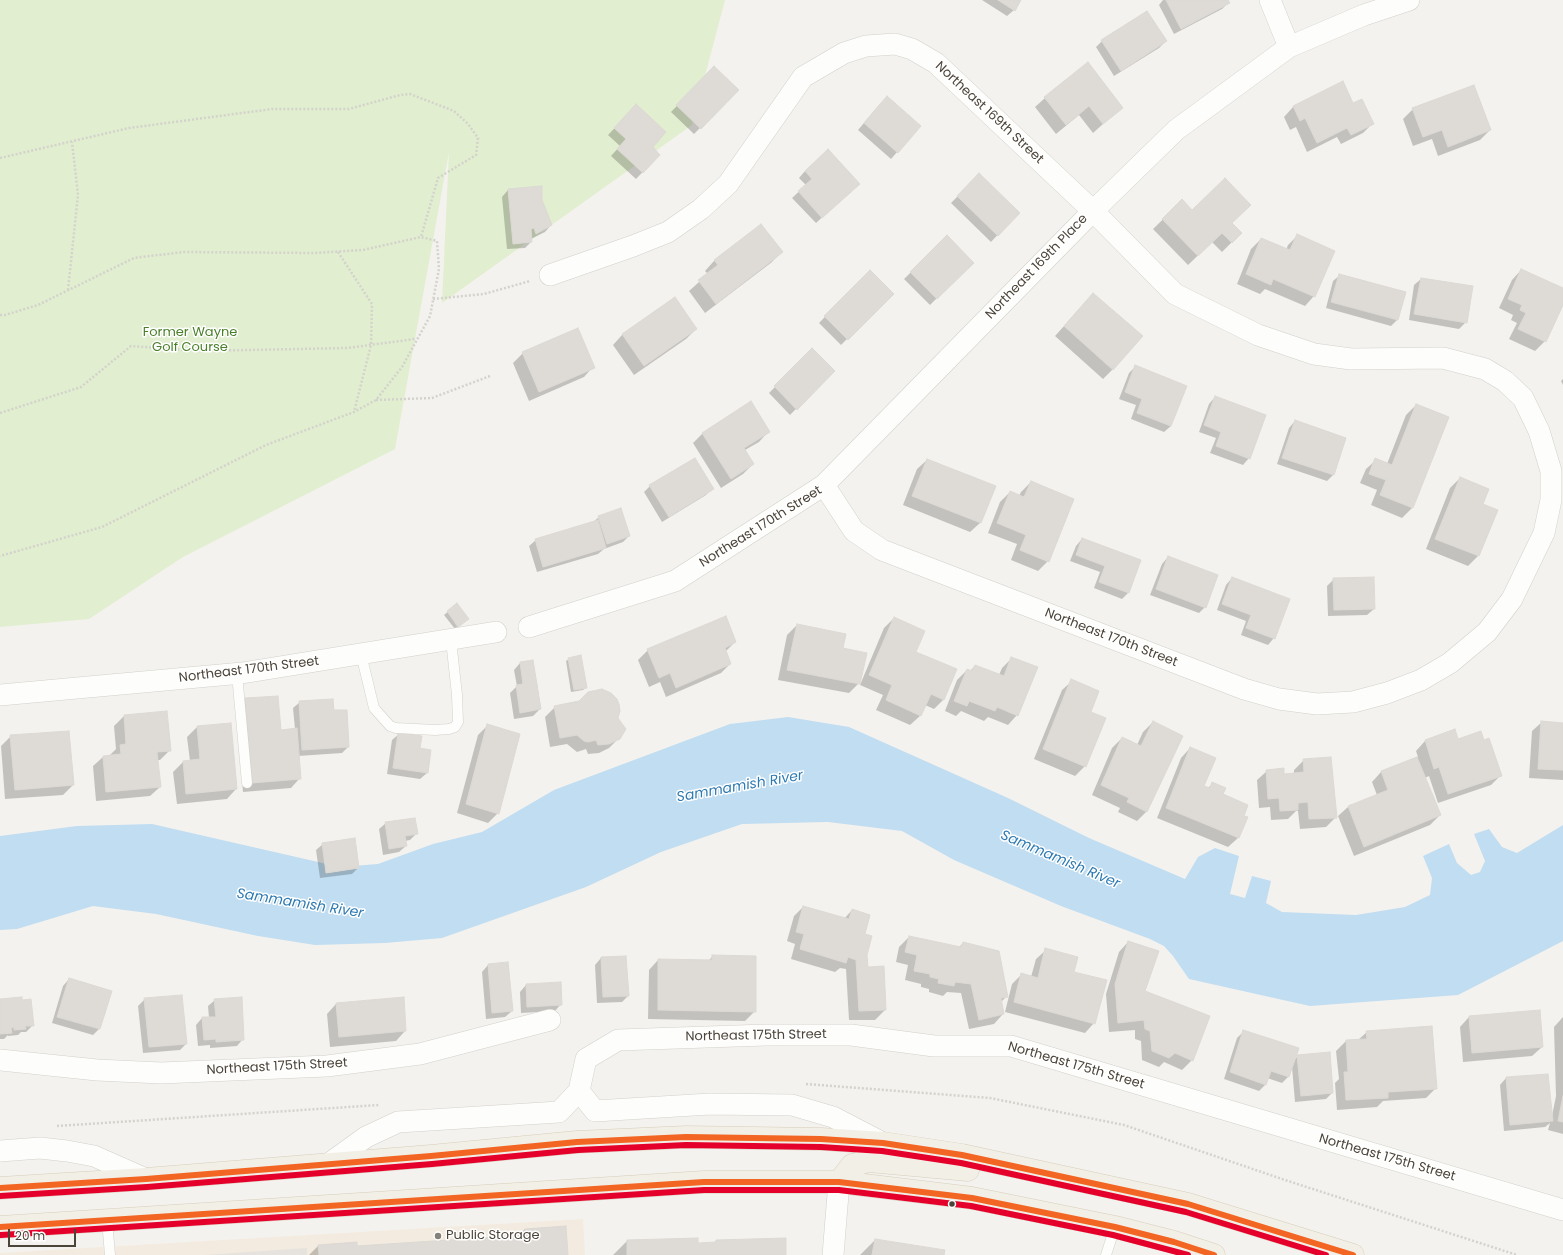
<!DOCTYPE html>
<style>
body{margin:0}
#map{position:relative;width:1563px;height:1255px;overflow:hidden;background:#f4f2ee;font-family:Poppins,sans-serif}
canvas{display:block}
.scale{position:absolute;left:8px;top:1229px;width:68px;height:18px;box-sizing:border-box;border:2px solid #4b4439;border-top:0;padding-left:5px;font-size:12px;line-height:14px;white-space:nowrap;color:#4b4439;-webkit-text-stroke:3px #fff;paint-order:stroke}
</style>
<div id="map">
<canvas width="1563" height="1255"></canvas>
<div class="scale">20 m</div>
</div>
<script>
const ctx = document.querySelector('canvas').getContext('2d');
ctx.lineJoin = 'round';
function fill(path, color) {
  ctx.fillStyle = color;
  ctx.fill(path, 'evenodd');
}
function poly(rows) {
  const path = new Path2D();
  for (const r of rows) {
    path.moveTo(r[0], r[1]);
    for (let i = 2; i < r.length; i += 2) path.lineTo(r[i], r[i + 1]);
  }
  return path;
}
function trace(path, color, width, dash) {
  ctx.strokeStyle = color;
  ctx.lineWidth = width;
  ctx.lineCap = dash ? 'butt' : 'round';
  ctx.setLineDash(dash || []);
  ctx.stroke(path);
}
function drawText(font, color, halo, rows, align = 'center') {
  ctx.font = font + ' Poppins,sans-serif';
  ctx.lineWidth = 3;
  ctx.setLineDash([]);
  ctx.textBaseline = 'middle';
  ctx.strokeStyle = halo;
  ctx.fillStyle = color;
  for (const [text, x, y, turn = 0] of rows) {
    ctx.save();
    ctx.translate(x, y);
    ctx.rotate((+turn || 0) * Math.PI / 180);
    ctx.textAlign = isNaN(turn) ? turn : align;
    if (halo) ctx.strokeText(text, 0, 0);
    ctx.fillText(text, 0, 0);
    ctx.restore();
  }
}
const commercial = poly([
 [583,1219,585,1255,0,1255,0,1253]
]);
const green = poly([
 [0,0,725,0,692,125,442,303,449,152,395,449,183,557,89,619,0,627]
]);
const parking = poly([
 [307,1248,307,1255,205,1255]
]);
const water = poly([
 [788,717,849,727,1008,798,1089,838,1185,879,1198,857,1215,848,1239,856,1230,894,1245,898,1252,876,1271,881,1266,903,1282,912,1356,915,1405,907,1430,895,1432,878,1423,856,1449,844,1457,863,1471,875,1480,872,1485,861,1474,834,1489,829,1502,847,1517,853,1563,825,1563,941,1458,995,1310,1006,1189,979,1173,956,1164,946,1150,939,1061,906,954,860,902,831,828,822,742,824,661,852,586,887,442,938,385,943,315,945,258,936,156,914,93,906,17,929,0,930,0,836,77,826,152,824,340,867,378,864,433,844,482,832,554,790,730,724]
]);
const shadow = poly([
 [982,0,1020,0,1014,10,1007,16],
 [1163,0,1227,0,1228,3,1222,9,1174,34,1159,5],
 [1102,41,1166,41,1159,48,1114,76,1096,47],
 [714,68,738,90,694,134,671,112],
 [1342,83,1353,105,1372,124,1363,133,1341,144,1337,137,1307,152,1296,127,1290,130,1284,117,1293,107],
 [1045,98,1121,108,1093,133,1079,115,1056,134,1035,107],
 [880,104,920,126,891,159,858,130],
 [1413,109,1490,130,1480,140,1438,156,1432,139,1413,146,1403,119],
 [630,112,651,147,659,155,636,179,611,156,620,146,608,135],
 [805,171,852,190,816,223,792,198,806,185,799,178],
 [979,175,1018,213,991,242,951,203],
 [508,190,541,200,551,225,545,232,531,239,531,242,525,248,507,249,502,197],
 [1182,201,1192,211,1231,223,1241,233,1222,252,1212,242,1188,265,1153,229],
 [761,226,781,252,772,262,705,313,689,291,708,274,705,271,714,261],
 [1297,236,1314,296,1305,306,1265,289,1260,294,1237,284,1251,249,1261,239,1286,250,1288,245],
 [947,237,972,263,930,305,904,279],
 [1521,270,1563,289,1563,303,1545,341,1535,351,1509,339,1517,323,1511,320,1513,315,1499,308,1512,280],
 [870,271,892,294,841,345,819,323],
 [1340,275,1404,293,1397,320,1391,326,1326,308,1333,281],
 [1421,279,1466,322,1459,329,1409,320,1414,285],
 [1093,294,1113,369,1103,379,1055,336],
 [674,298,696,329,686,339,634,375,613,345,622,335],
 [812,350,833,371,790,415,769,393],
 [523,353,593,367,584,377,529,401,513,363],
 [1136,366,1171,426,1164,432,1131,419,1136,405,1119,399,1129,373],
 [1563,379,1563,385,1561,381],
 [1215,397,1249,458,1243,465,1210,453,1216,438,1199,432,1209,404],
 [1416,405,1448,418,1412,508,1402,518,1371,505,1377,490,1360,483,1366,469,1376,460,1387,464,1406,415],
 [1295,421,1345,439,1333,475,1327,481,1277,464,1289,428],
 [768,432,759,442,745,450,753,464,743,474,721,488,693,443,703,433],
 [927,460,995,486,980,523,970,532,903,505,917,469],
 [1460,478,1482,505,1496,511,1478,556,1468,566,1426,549,1450,488],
 [1031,482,1048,561,1038,571,1011,560,1017,544,988,533,1000,502,1010,492,1019,496,1021,492],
 [650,486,712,488,706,495,662,522,644,492],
 [599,517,629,536,623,542,604,549,598,554,537,572,529,546,536,540,592,523],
 [1082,539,1140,560,1128,593,1122,599,1094,588,1100,572,1070,561,1076,546],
 [1168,557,1205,607,1199,613,1150,595,1162,564],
 [1232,578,1274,638,1268,645,1241,635,1246,621,1217,610,1226,585],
 [1334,579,1374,609,1367,615,1328,616,1327,586],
 [457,604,465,621,455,629,444,615],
 [894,618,944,699,934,709,925,705,920,716,910,725,876,710,883,695,860,685,884,628],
 [797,625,842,648,859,683,849,693,778,680,787,635],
 [735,642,725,652,730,664,721,673,666,697,660,682,649,687,638,660,648,650],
 [1012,658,1017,715,1008,725,988,717,984,721,961,711,956,716,945,711,957,680,967,670,970,671,975,666,999,675,1002,668],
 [569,659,586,687,583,690,571,692,566,661],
 [520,663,540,709,533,716,514,719,510,693,517,686,514,670],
 [1072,681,1089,712,1105,719,1085,766,1075,776,1034,759,1062,690],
 [245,699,280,731,295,729,293,708,300,702,333,711,346,711,348,747,342,753,298,756,300,778,291,788,243,792,236,709],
 [555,707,617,718,619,738,609,748,599,753,588,754,586,749,577,752,567,744,550,747,545,717],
 [124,716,170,750,160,760,157,760,160,787,150,796,96,801,93,766,103,757,110,755,116,749,114,726],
 [1153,722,1147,811,1137,821,1118,812,1120,808,1092,795,1112,748,1122,738,1137,745,1143,732],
 [1542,722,1563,724,1563,780,1529,778,1532,731],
 [230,724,236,789,227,799,177,804,173,772,183,762,190,761,187,737,197,727],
 [487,726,498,813,488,823,457,813,478,735],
 [1454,731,1458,741,1484,741,1501,775,1491,785,1438,803,1429,776,1425,778,1440,815,1430,825,1354,856,1338,816,1348,807,1377,795,1372,782,1381,772,1418,757,1416,751,1425,741],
 [399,734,419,749,430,750,427,773,420,779,387,774,392,740],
 [11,736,73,785,63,795,5,799,1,746],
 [1190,748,1203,786,1208,788,1212,784,1243,817,1246,818,1238,838,1228,847,1157,818,1181,758],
 [1304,760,1336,817,1326,827,1300,829,1298,811,1296,811,1288,819,1271,820,1270,807,1259,808,1257,780,1267,771,1283,775,1294,774,1294,770],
 [386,823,417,833,410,840,405,841,406,846,399,852,383,855,379,829],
 [323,844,358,868,352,874,320,878,316,850],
 [803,907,844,919,852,910,863,935,867,968,885,1010,875,1020,849,1020,846,969,840,968,835,972,791,959,795,944,787,941,794,916],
 [909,937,958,948,963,943,1007,996,1001,1002,1003,1014,994,1024,969,1029,961,993,947,992,943,996,929,992,929,989,921,987,921,984,905,980,908,965,896,962,899,947],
 [1128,942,1144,991,1192,1060,1182,1070,1164,1062,1159,1067,1142,1060,1141,1041,1135,1039,1135,1030,1109,1032,1106,994,1119,952],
 [1046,950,1073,972,1094,1023,1085,1033,1005,1012,1012,984,1022,974,1031,977,1036,959],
 [713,956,755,1011,745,1021,648,1019,649,970,658,960,708,961],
 [625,957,628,996,622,1002,597,1003,595,965,601,958],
 [488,965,512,1011,505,1017,486,1019,482,972],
 [69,979,99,1029,93,1035,52,1023,63,986],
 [526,985,561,1004,555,1011,521,1013,520,992],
 [403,998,405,1031,396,1041,330,1047,327,1014,336,1004],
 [145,999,186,1044,180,1050,143,1053,138,1006],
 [0,1000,33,1025,26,1032,21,1032,18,1035,8,1036,8,1035,4,1039,0,1039],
 [215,1000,243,1039,237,1046,210,1048,210,1045,198,1046,196,1025,202,1018,209,1018,208,1006],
 [1469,1017,1542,1047,1532,1056,1463,1062,1460,1027],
 [1563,1017,1563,1134,1548,1130,1550,1123,1545,1127,1504,1131,1500,1085,1506,1078,1552,1116,1556,1096,1554,1027],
 [1244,1031,1294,1060,1298,1056,1332,1093,1326,1099,1295,1102,1292,1067,1289,1076,1282,1083,1267,1078,1266,1084,1259,1091,1224,1079,1237,1038],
 [1367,1032,1436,1088,1426,1098,1383,1101,1377,1107,1337,1110,1335,1083,1339,1079,1336,1051,1346,1041,1358,1040],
 [525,1229,567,1255,309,1255,318,1246,356,1248,518,1236],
 [697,1239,697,1244,713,1244,716,1241,785,1255,613,1255,627,1241],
 [875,1240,943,1255,860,1255]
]);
const building = poly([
 [998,0,1021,0,1015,11,998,0],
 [1166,0,1228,0,1230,3,1181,29,1166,0],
 [1147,11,1167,41,1121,71,1101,40,1147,11],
 [1088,62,1123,108,1103,124,1089,106,1066,125,1044,97,1088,62],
 [714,66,739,90,701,129,676,105,714,66],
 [1343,81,1353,103,1362,99,1374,124,1351,135,1347,128,1317,143,1305,118,1300,121,1293,106,1343,81],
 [1474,85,1491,130,1448,147,1442,130,1423,137,1412,108,1474,85],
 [887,96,921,126,898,153,864,123,887,96],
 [636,104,666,132,653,147,660,155,643,173,617,149,626,139,614,128,636,104],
 [828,149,860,184,822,218,798,191,812,179,805,171,828,149],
 [979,173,1020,213,998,236,957,196,979,173],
 [1225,178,1251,205,1232,223,1242,233,1232,243,1222,233,1198,256,1162,219,1182,199,1192,210,1225,178],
 [542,186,542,200,552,225,536,234,534,228,531,229,532,242,513,244,508,189,542,186],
 [761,224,783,252,716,304,698,280,718,265,714,260,761,224],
 [1297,234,1335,251,1315,297,1273,279,1271,285,1246,274,1261,238,1290,250,1297,234],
 [947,235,974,263,937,299,910,272,947,235],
 [1521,269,1563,288,1563,305,1546,342,1518,329,1526,313,1520,310,1522,305,1508,299,1521,269],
 [870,270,894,294,848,340,824,316,870,270],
 [1339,274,1406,292,1398,320,1331,302,1339,274],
 [1421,278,1473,286,1467,323,1414,314,1421,278],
 [1093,293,1143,336,1113,370,1064,326,1093,293],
 [675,297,697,329,644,366,622,334,675,297],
 [578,328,595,368,539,392,522,352,578,328],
 [812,348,835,371,797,410,774,386,812,348],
 [1135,365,1187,386,1171,426,1137,413,1142,399,1125,392,1135,365],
 [1215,396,1266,415,1250,459,1216,446,1221,432,1204,425,1215,396],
 [751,401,770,432,744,448,754,464,731,479,702,433,751,401],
 [1416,404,1449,417,1413,508,1380,495,1386,480,1369,474,1375,458,1392,465,1416,404],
 [1295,420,1346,438,1334,475,1282,458,1295,420],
 [695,458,714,489,669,517,649,485,695,458],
 [927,459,996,486,981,523,912,496,927,459],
 [1460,477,1489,489,1483,504,1498,510,1479,556,1435,539,1460,477],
 [1031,481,1074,499,1049,562,1020,550,1026,535,997,523,1010,491,1024,497,1031,481],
 [621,508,630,536,607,544,598,516,621,508],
 [598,520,606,548,543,567,535,539,598,520],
 [1082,538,1141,560,1129,593,1099,582,1105,566,1076,555,1082,538],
 [1168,556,1218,575,1206,608,1156,589,1168,556],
 [1232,577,1290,599,1275,639,1246,628,1251,615,1222,604,1232,577],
 [1374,577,1375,609,1334,610,1333,578,1374,577],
 [457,603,469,619,458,627,447,611,457,603],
 [726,616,736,642,725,648,731,664,676,688,670,673,659,678,647,649,726,616],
 [894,617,925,631,916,652,957,669,944,700,931,694,921,716,886,700,892,685,869,675,894,617],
 [797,624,846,634,843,648,867,653,860,684,787,670,797,624],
 [581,655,587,688,574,690,568,658,581,655],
 [1011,657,1038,667,1018,716,997,707,995,711,969,701,967,706,954,701,967,669,972,671,975,665,1004,676,1011,657],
 [533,660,541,709,520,713,516,685,523,684,520,662,533,660],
 [1071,679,1099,691,1091,712,1106,718,1086,767,1043,749,1071,679],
 [602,689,611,693,617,699,619,704,620,711,618,718,626,729,620,739,609,744,598,745,596,740,588,742,584,741,577,735,560,738,554,706,579,701,588,692,602,689],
 [278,696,281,730,297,728,301,779,252,783,245,698,278,696],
 [333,699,334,710,347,710,349,747,302,750,299,701,333,699],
 [167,711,171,751,157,752,161,787,106,792,103,756,121,754,120,745,126,744,124,715,167,711],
 [1153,721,1183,736,1147,812,1127,802,1129,798,1101,785,1122,737,1141,746,1153,721],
 [1541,721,1563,723,1563,770,1538,769,1541,721],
 [231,723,237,789,186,794,183,761,200,759,197,726,231,723],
 [487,724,520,734,499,814,466,804,487,724],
 [1455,729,1458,739,1481,731,1484,740,1489,738,1502,776,1448,794,1439,767,1434,769,1425,740,1455,729],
 [69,731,74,785,15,790,10,735,69,731],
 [398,733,422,736,420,748,431,750,428,773,393,768,398,733],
 [1190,747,1216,758,1204,786,1210,788,1212,782,1226,788,1223,794,1248,805,1244,816,1248,817,1239,838,1166,808,1190,747],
 [1331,757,1337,818,1309,819,1308,802,1298,803,1298,810,1280,811,1279,798,1268,799,1266,770,1284,768,1284,774,1304,772,1303,759,1331,757],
 [1417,757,1441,815,1364,847,1348,806,1388,790,1381,771,1417,757],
 [415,818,418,834,405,836,407,846,389,849,385,822,415,818],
 [355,838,359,868,326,873,322,843,355,838],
 [803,906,849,919,852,909,870,915,865,934,872,936,867,955,868,967,884,966,886,1010,859,1011,856,960,848,957,846,963,800,949,804,934,796,932,803,906],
 [909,936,961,947,963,942,999,951,1008,997,1001,998,1004,1014,979,1020,971,984,955,982,954,986,938,983,939,979,930,977,930,974,914,971,917,955,905,952,909,936],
 [1128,941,1159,951,1145,991,1210,1016,1193,1061,1175,1053,1169,1058,1152,1051,1150,1031,1145,1029,1144,1020,1118,1023,1115,984,1128,941],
 [1045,948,1078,957,1074,972,1107,980,1095,1024,1014,1002,1021,973,1038,978,1045,948],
 [712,955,756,956,756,1012,658,1010,658,959,712,960,712,955],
 [626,956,629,996,603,997,601,957,626,956],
 [508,962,513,1011,492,1013,488,964,508,962],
 [69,978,112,991,100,1029,57,1017,69,978],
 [561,982,562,1005,527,1007,526,984,561,982],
 [182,995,187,1044,149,1047,144,998,182,995],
 [22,997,22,1000,31,999,34,1026,25,1026,26,1029,14,1030,14,1027,11,1028,12,1033,0,1034,0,999,22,997],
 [242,997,244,1040,216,1042,216,1039,204,1040,202,1017,216,1017,214,999,242,997],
 [404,997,406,1031,339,1037,336,1003,404,997],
 [1540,1010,1543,1047,1472,1053,1469,1016,1540,1010],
 [1432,1026,1437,1089,1388,1092,1388,1098,1346,1100,1344,1072,1348,1072,1346,1040,1367,1039,1366,1031,1432,1026],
 [1243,1030,1299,1048,1289,1077,1271,1071,1266,1085,1230,1072,1243,1030],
 [1330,1052,1333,1093,1301,1096,1297,1055,1330,1052],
 [1548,1074,1553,1121,1510,1125,1506,1077,1548,1074],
 [1563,1096,1563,1122,1558,1121,1563,1096],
 [566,1226,568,1255,319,1255,318,1245,357,1242,357,1246,525,1235,525,1229,566,1226],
 [698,1238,698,1243,716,1242,716,1240,786,1238,786,1255,627,1255,627,1240,698,1238],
 [875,1239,945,1250,944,1255,872,1255,875,1239]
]);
const path = poly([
 [0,158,129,128,272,109,349,109,400,95,410,94,454,111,468,124,478,138,476,155,438,178,421,237],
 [338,252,372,304,371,345,354,412],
 [68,290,78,195,72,142],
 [433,299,484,294,530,281],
 [0,315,5,315,38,305,134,258,183,252,315,253,363,250,421,237,437,241,439,269,430,316,402,367,376,400,354,412,266,445,102,527,0,556],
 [376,400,432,398,490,376],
 [0,413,81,387,131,346,198,351,347,348,415,339],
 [806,1084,990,1098,1124,1125,1285,1180,1517,1255],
 [57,1126,379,1105]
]);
const service = poly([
 [361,654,374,708,390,726,396,728,435,730,449,729,455,727,458,722,457,695,451,640],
 [237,674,247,783],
 [107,1220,110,1255],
 [1106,1255,1115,1227]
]);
const minor = poly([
 [1270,0,1289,47],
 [550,275,633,246,668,232,701,209,728,184,803,77,844,53,866,46,895,44,912,49,936,63,1093,211,1176,130,1289,47,1364,15,1409,0],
 [529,627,675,581,824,485,854,531,882,550,1244,689,1279,699,1317,704,1353,702,1387,693,1421,680,1450,663,1487,632,1512,599,1544,533,1551,500,1551,471,1539,431,1523,398,1505,381,1485,369,1443,358,1351,359,1314,354,1258,335,1175,294,1093,211,824,485],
 [0,695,242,673,496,632],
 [0,1060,97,1070,161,1073,327,1066,420,1054,550,1020],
 [579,1091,586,1059,618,1040,766,1035,851,1035,934,1046,1011,1046,1563,1210],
 [0,1151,40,1148,67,1151,94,1156,146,1179],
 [330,1163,366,1137,398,1122,559,1112,579,1091,595,1111,710,1104,792,1105,833,1117,883,1143],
 [833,1255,839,1182]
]);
const primary = poly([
 [839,1182,852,1165,869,1161,968,1170],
 [0,1188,146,1179,431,1156,577,1142,686,1137,821,1139,883,1143,962,1155,1188,1204,1353,1255],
 [0,1227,704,1182,839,1182,972,1198,1115,1227,1174,1242,1214,1255]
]);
const bus1 = poly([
 [0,1188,146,1179,431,1156,577,1142,686,1137,821,1139,883,1143,962,1155,1188,1204,1353,1255],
 [0,1227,704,1182,839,1182,972,1198,1115,1227,1174,1242,1214,1255]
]);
const bus2 = poly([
 [0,1196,147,1187,432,1164,578,1150,686,1145,821,1147,882,1151,961,1163,1186,1212,1326,1255],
 [1,1235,704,1190,839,1190,971,1206,1113,1235,1188,1255]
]);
const markers = [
 [952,1204,3.5,"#4b4439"],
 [438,1236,4,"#868178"]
];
const streetNames = [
 ["Northeast 169th Street",989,113,43],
 ["Northeast 169th Place",1037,267,-46],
 ["Northeast 170th Street",761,527,-32],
 ["Northeast 170th Street",1111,638,21],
 ["Northeast 170th Street",249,670,-7],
 ["Northeast 175th Street",756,1036,-1],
 ["Northeast 175th Street",1076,1066,16],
 ["Northeast 175th Street",277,1067,-3],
 ["Northeast 175th Street",1387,1158,16]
];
const parkNames = [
 ["Former Wayne",190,333],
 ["Golf Course",190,348]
];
const poiNames = [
 ["Public Storage",446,1236]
];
const waterNames = [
 ["Sammamish River",740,787,-10],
 ["Sammamish River",1060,860,23],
 ["Sammamish River",300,904,9]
];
fill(commercial, '#f3ebdf');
fill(green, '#e1eecf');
fill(parking, '#e6e3df');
fill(water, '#c0ddf1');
fill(shadow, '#0003');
fill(building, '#dedbd6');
trace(building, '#dcd9d4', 1);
trace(service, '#d2d0cb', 11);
trace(minor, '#d2d0cb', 22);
trace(primary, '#d6cebb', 23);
trace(path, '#d3d2cc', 2.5, [2, 2]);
trace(service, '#fdfdfc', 10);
trace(minor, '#fdfdfc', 21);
trace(primary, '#f2efe6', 22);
trace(bus1, '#f26522', 6);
trace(bus2, '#e4002b', 6);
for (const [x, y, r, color] of markers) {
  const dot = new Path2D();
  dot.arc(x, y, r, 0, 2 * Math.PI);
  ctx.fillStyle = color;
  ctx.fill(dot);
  trace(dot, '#fff', 1.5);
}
drawText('13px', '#4b4439', '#fff', streetNames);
drawText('13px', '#4a7f2a', '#fff', parkNames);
drawText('13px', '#4b4439', '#fff', poiNames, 'left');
drawText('italic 14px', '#2e7ab2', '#fff', waterNames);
</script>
